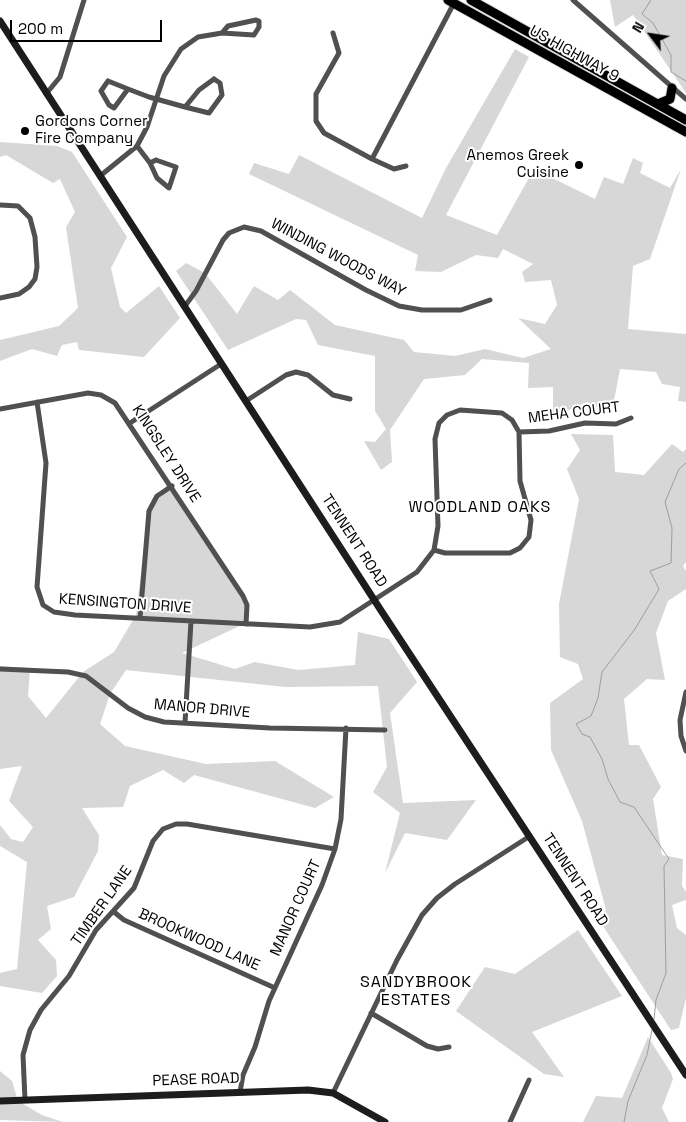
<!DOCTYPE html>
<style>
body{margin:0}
#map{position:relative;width:686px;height:1122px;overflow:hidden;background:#fff;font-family:"Space Grotesk",sans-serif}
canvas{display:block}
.north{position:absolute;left:626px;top:10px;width:50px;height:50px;-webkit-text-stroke:4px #fff;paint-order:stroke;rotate:301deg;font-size:14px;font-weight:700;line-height:20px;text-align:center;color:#000}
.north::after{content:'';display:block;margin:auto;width:18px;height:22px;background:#000;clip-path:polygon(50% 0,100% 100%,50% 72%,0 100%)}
.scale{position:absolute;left:10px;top:20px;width:152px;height:22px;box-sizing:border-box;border:2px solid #000;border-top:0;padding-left:6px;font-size:15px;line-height:18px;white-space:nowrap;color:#000;-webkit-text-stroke:4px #fff;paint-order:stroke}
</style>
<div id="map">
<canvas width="686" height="1122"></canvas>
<div class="north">N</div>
<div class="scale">200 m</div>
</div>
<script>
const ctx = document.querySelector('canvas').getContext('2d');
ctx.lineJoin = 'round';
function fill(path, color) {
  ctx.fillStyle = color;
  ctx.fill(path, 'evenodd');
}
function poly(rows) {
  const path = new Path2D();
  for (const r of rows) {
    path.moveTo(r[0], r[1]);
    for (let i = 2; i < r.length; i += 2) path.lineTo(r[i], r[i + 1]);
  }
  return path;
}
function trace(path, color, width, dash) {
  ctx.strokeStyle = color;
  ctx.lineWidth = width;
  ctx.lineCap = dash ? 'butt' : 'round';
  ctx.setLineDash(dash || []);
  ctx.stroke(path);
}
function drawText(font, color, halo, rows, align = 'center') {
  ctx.font = font + ' "Space Grotesk",sans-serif';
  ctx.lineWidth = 4;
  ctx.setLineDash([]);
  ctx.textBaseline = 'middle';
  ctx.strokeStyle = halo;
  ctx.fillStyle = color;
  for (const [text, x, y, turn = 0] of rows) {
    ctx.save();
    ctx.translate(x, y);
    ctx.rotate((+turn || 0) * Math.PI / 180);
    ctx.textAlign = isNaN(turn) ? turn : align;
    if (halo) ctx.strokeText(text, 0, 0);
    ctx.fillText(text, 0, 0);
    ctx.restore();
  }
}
const green = poly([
 [610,0,686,0,686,93,633,15,615,27],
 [515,49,529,57,446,215,497,235,534,169,595,199,604,177,623,184,633,158,643,163,640,173,670,188,681,169,650,259,633,266,628,329,686,334,686,402,678,401,680,387,662,384,656,372,620,369,613,406,603,410,587,402,553,417,553,387,528,388,529,363,482,359,465,375,424,379,390,430,392,462,381,470,364,441,375,442,386,429,375,411,375,356,318,345,306,320,296,319,228,350,176,271,186,263,205,273,237,314,254,286,278,300,290,290,335,325,404,340,414,352,455,356,485,349,523,358,551,349,518,318,545,324,557,305,551,280,525,282,522,272,533,264,503,249,498,258,476,255,441,272,415,271,418,255,249,174,254,163,289,174,299,155,422,218,446,168],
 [0,142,57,146,72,152,127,237,111,268,120,307,126,313,159,286,180,318,144,357,79,350,77,342,62,345,57,356,32,349,0,361,0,340,59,326,78,308,66,227,75,212,60,179,53,183,6,155,0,157],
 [571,434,613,435,615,472,644,475,672,444,683,452,686,449,686,562,683,566,686,571,686,589,668,601,656,633,665,680,647,679,624,699,629,745,639,745,661,787,653,799,662,855,683,859,682,886,686,892,686,900,672,905,677,928,686,935,686,998,679,1028,671,1030,597,917,606,910,582,821,551,750,550,703,583,679,578,664,560,657,559,604,579,499,567,469,580,450],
 [170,482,247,607,246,623,182,653,235,669,255,662,298,670,355,665,358,632,389,639,417,682,390,713,403,803,476,800,447,840,405,833,385,873,400,813,373,792,387,767,378,686,285,687,126,670,110,694,100,724,125,746,206,764,275,761,334,797,315,808,194,775,184,783,163,770,130,786,123,807,82,808,99,835,98,851,74,897,47,906,51,929,38,940,56,960,57,976,42,993,0,986,0,973,17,969,27,862,0,846,0,825,11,839,23,842,33,827,9,801,22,766,0,769,0,666,30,668,28,696,46,718,83,672,114,652,136,615,149,505],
 [578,930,622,996,532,1032,564,1077,544,1074,456,1011,485,967,515,974],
 [648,1037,671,1073,673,1079,662,1108,669,1122,583,1122,596,1096,622,1098],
 [0,1071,12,1081,18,1101,42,1115,63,1122,0,1120]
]);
const stream = poly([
 [651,0,642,14,653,23,671,55,671,72,686,81],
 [654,1019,656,1000,666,973,664,866,669,859,634,807,620,802,608,779,602,759,590,737,582,734,576,724,591,716,598,698,602,672,635,629,659,589,650,571,671,563,672,528,665,502,679,469,686,463],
 [624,1122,628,1101,647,1055,652,1030]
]);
const street = poly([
 [573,0,686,99],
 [256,20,259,21,259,27,254,35,222,33,228,26,256,20],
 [333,33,339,53,316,94,316,121,324,133,372,159,394,169,406,166],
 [214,79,220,83,222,95,209,113,185,107,199,90,214,79],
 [108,81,128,89,114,108,109,105,101,91,108,81],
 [128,89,149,97,185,107],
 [46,94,60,77,84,0],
 [137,146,150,163],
 [372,159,454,3],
 [156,160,176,167,169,188,157,178,150,163,156,160],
 [100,176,137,146,147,127,164,76,181,49,198,37,222,33],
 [0,205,18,206,30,218,35,237,37,267,35,279,29,287,19,294,0,298],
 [185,306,196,291,223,240,229,233,244,227,261,231,366,290,399,306,422,310,461,310,490,300],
 [246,401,286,375,296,372,308,375,333,395,350,399],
 [37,402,46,463,37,587,43,605,54,612,75,615,310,627,340,622,417,572,434,550,438,526,435,439,439,423,447,415,460,410,502,413,512,420,519,432,520,481,531,520,529,537,520,548,510,553,445,553,434,550],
 [0,409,88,393,101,395,115,403,243,596,247,605,246,624],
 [130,423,221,364],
 [519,432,549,431,585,423,616,424,631,418],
 [140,618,149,511,157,496,172,486],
 [0,669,68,672,86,676,128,708,145,717,164,722,270,728,385,730],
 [686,692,680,720,681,736,686,751],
 [185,723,191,621],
 [114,912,124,920,275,988],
 [371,1013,427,1046,438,1049,449,1047],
 [240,1092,243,1075,255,1047,269,1001,322,885,335,849,341,819,346,728],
 [333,1093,397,960,422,915,437,898,455,884,530,836],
 [25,1100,23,1055,30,1030,41,1010,69,976,96,930,134,888,153,841,163,829,176,824,187,824,335,849],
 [510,1122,529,1080]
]);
const secondary = poly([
 [0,21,382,612,686,1075],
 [0,1101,308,1090,333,1093,385,1122]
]);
const highway = poly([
 [448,0,686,132],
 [471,0,686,120],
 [658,104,670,99,672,88]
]);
const markers = [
 [25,131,5,"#000"],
 [579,165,5,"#000"]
];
const streetNames = [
 ["US HIGHWAY 9",574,54,29],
 ["WINDING WOODS WAY",338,258,28],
 ["MEHA COURT",574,413,-7],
 ["KINGSLEY DRIVE",166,454,57],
 ["TENNENT ROAD",354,541,57],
 ["KENSINGTON DRIVE",125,604,4],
 ["MANOR DRIVE",202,709,5],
 ["TENNENT ROAD",575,880,57],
 ["TIMBER LANE",102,906,-55],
 ["MANOR COURT",296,908,-66],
 ["BROOKWOOD LANE",199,940,24],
 ["PEASE ROAD",196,1080,-2]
];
const poiNames = [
 ["Gordons Corner",35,122],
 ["Fire Company",35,139],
 ["Anemos Greek",569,156,"right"],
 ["Cuisine",569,173,"right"]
];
const neighbourhoodNames = [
 ["WOODLAND OAKS",480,508],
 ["SANDYBROOK",416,983],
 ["ESTATES",416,1001]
];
fill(green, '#d7d7d7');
trace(stream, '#9e9e9e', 1);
trace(highway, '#dbdbdb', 11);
trace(street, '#505050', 5);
trace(secondary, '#1d1d1d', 7);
trace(highway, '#000', 9);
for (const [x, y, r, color] of markers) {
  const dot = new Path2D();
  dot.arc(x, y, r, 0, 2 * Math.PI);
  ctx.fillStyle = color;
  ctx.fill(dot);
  trace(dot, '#fff', 2);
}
drawText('15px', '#000', '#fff', streetNames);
drawText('15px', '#000', '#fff', poiNames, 'left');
ctx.letterSpacing = '1px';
drawText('16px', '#000', '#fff', neighbourhoodNames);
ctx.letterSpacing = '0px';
</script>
